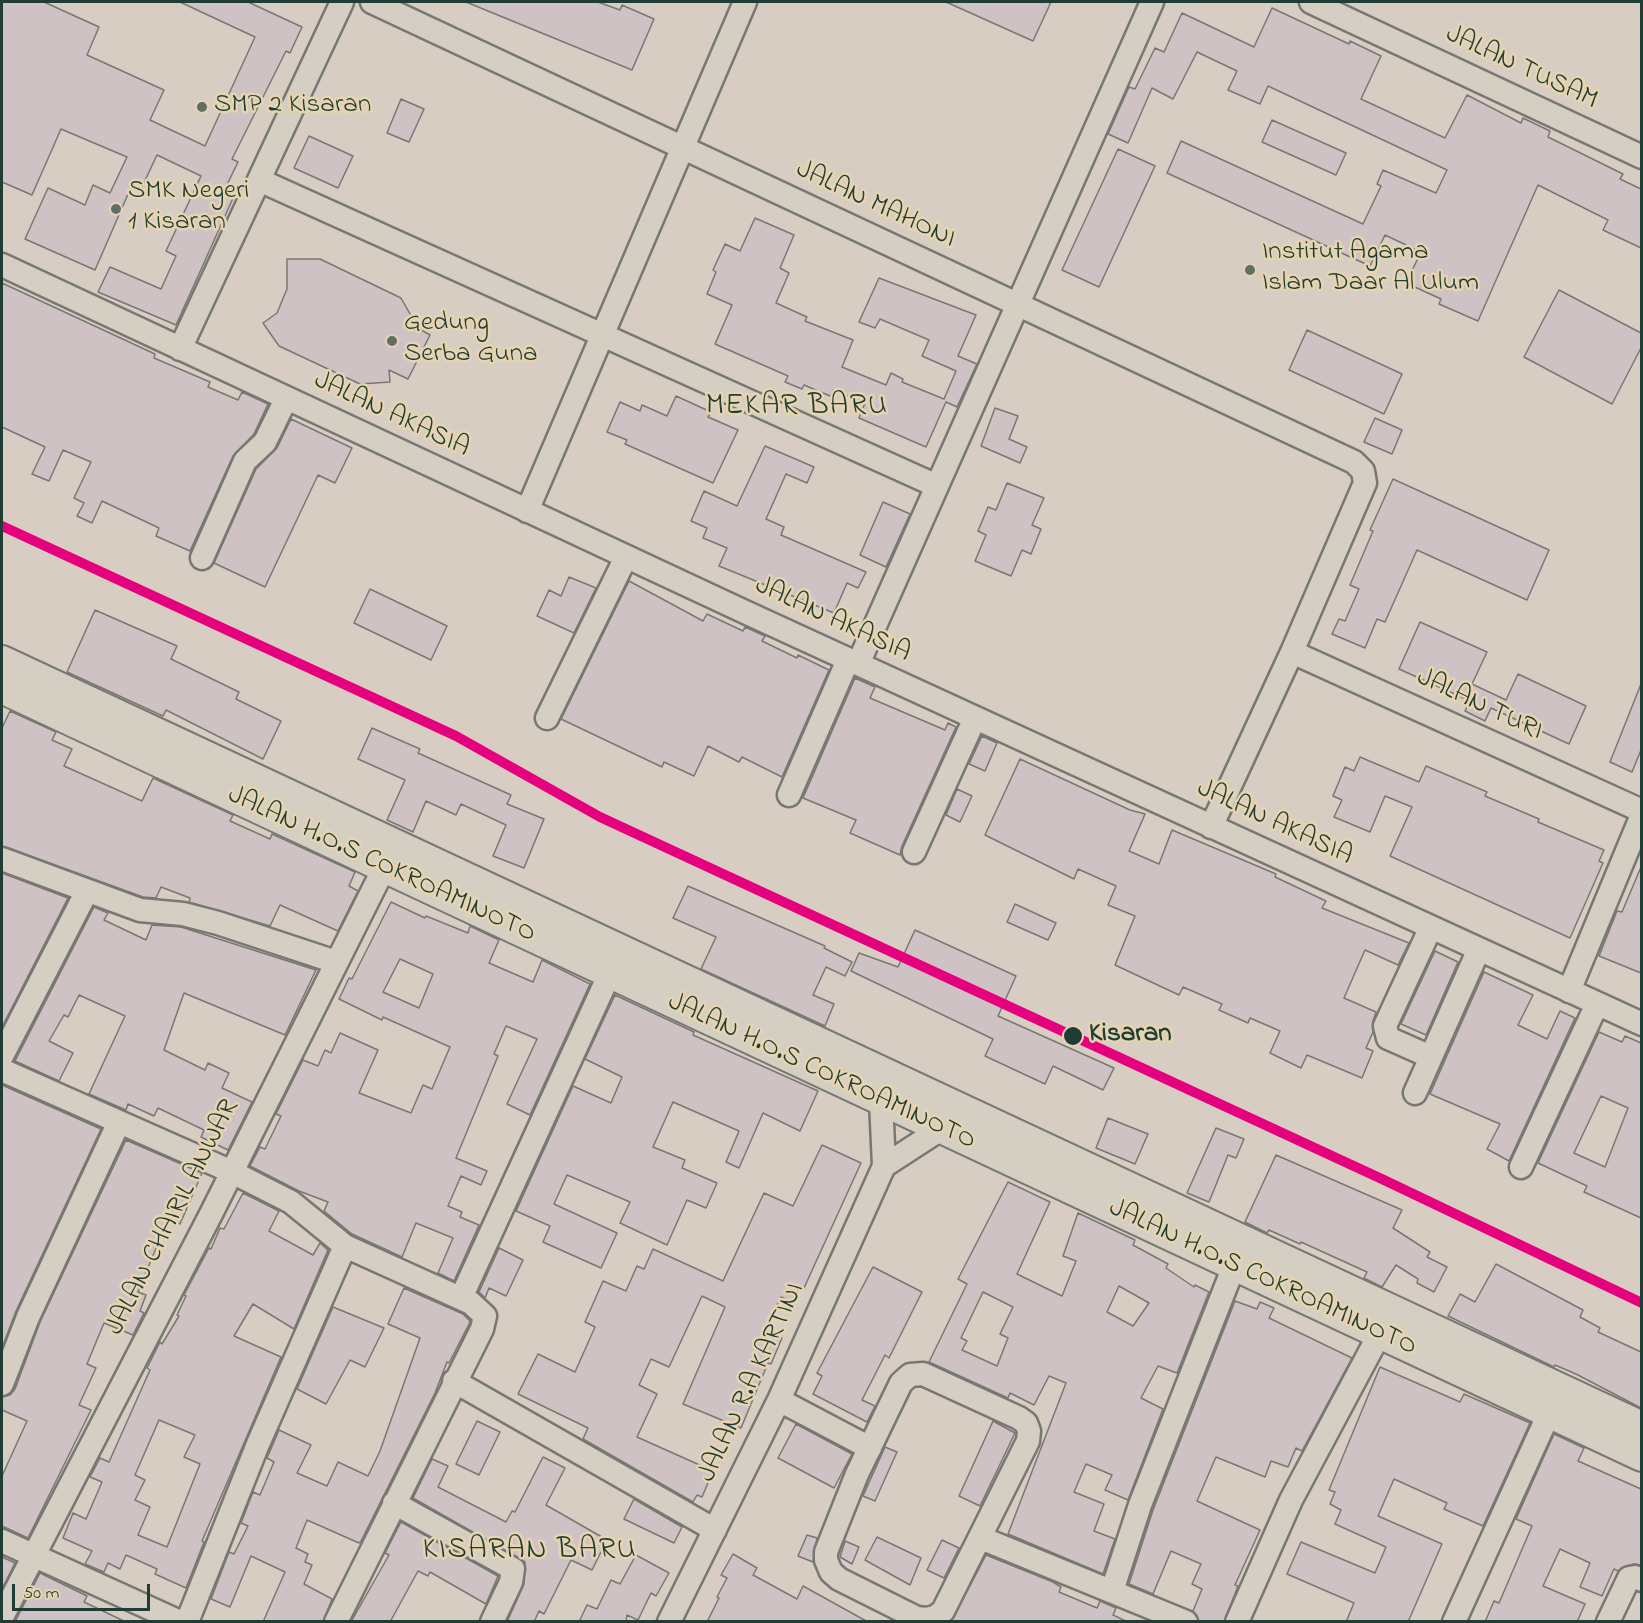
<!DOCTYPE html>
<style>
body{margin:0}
#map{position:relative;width:1643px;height:1623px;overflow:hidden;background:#d8cdc2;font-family:"Indie Flower",sans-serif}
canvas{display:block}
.frame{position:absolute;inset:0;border:3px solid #1f3d34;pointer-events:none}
.scale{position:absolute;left:12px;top:1584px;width:138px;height:27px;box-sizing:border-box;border:3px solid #1f3d34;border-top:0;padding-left:8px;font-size:18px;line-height:21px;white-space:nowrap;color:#1f3d34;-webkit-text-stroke:4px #e6d4b1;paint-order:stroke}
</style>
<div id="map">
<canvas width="1643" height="1623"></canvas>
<div class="frame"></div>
<div class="scale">50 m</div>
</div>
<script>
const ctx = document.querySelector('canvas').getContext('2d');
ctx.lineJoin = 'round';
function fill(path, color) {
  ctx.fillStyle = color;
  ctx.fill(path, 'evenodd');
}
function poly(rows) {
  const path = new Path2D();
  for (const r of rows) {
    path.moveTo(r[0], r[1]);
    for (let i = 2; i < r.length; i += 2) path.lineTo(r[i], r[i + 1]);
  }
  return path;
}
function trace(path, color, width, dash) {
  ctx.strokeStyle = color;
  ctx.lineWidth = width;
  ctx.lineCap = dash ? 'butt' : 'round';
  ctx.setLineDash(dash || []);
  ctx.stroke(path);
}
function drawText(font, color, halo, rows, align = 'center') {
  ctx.font = font + ' "Indie Flower",sans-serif';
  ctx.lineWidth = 5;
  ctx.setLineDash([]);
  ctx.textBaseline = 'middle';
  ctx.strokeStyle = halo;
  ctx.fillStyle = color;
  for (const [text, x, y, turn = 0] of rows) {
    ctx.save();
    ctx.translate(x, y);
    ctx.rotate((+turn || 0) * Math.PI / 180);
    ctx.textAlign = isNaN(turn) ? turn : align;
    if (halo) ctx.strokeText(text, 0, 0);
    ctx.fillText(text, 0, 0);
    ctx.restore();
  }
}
const building = poly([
 [2,2,44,2,99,27,87,55,164,90,150,120,205,146,255,37,180,2,248,2,302,27,290,53,286,51,232,159,238,162,224,191,234,196,176,325,98,292,110,267,161,289,176,256,166,251,201,176,157,155,141,189,132,185,95,270,25,239,48,188,85,205,93,185,110,193,127,157,61,129,32,195,2,182,2,2],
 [466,2,598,2,620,10,622,5,654,19,632,70,466,2],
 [946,2,1051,2,1033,41,946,2],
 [1272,8,1349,44,1350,41,1381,56,1361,99,1445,138,1467,95,1521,123,1523,118,1550,131,1548,137,1623,174,1620,179,1641,189,1641,248,1603,230,1608,220,1538,185,1478,321,1439,304,1441,299,1406,283,1421,252,1385,235,1370,266,1167,173,1181,141,1363,224,1381,186,1377,184,1383,170,1436,193,1447,170,1268,86,1260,104,1228,90,1237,71,1197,52,1173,99,1152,88,1128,143,1108,134,1129,87,1135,89,1155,48,1164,52,1182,13,1254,47,1272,8],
 [401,99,424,109,409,142,387,133,401,99],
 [1272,120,1346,153,1336,175,1262,142,1272,120],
 [309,136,353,156,338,188,294,168,309,136],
 [1118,149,1155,166,1099,287,1062,270,1118,149],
 [755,218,794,235,780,268,789,273,776,303,807,317,805,321,853,340,842,367,886,385,891,373,903,379,902,382,944,399,956,371,922,356,929,340,880,319,875,328,859,322,879,278,976,315,958,356,977,364,957,407,946,402,926,447,859,418,865,403,833,390,830,396,804,385,802,389,785,382,788,376,715,344,732,305,707,294,716,272,713,270,725,244,740,251,755,218],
 [287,259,320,259,401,298,418,328,430,335,408,379,389,370,390,382,360,384,279,346,263,323,277,313,287,289,287,259],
 [2,283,155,354,154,358,210,382,208,387,238,400,242,392,268,404,254,434,233,456,190,551,156,536,159,528,102,501,92,523,77,516,84,503,74,498,91,462,63,450,49,481,32,474,45,447,2,427,2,283],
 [1559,290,1641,333,1641,348,1612,404,1524,357,1559,290],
 [1307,330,1402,374,1384,414,1289,370,1307,330],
 [676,396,711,412,708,417,738,430,713,483,625,444,627,440,607,432,620,402,640,411,642,405,667,416,676,396],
 [995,408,1018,416,1009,439,1027,447,1020,463,981,446,995,408],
 [1375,418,1402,430,1392,454,1364,442,1375,418],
 [291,419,352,448,335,483,318,475,265,587,214,563,256,469,277,448,291,419],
 [765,446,814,467,807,483,786,474,766,519,784,527,781,535,866,572,858,588,847,583,834,613,719,566,727,548,703,538,707,528,691,521,704,491,737,506,765,446],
 [1393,479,1549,550,1527,600,1417,550,1385,622,1377,619,1365,648,1332,634,1339,619,1345,621,1359,589,1350,585,1373,531,1370,530,1393,479],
 [1007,483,1044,498,1032,525,1041,529,1031,554,1022,550,1011,576,975,561,986,535,978,531,988,507,996,510,1007,483],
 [883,502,910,514,886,567,860,555,883,502],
 [569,577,596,588,574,633,537,616,549,590,561,596,569,577],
 [629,581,703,621,707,614,743,631,745,627,765,636,762,641,797,658,798,655,829,670,782,777,742,757,739,762,708,746,694,776,664,762,662,767,561,719,629,581],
 [370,589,447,626,431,660,354,623,370,589],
 [95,610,177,646,171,659,239,692,236,699,281,721,263,759,166,710,163,716,67,672,95,610],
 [1420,622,1487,652,1472,684,1506,700,1518,674,1586,706,1569,744,1491,708,1485,721,1465,711,1470,701,1399,669,1420,622],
 [855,678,875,687,870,698,945,730,948,723,956,727,902,846,900,855,850,833,856,820,803,798,855,678],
 [1641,684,1641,750,1632,772,1610,762,1641,684],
 [10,711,56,732,52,740,72,749,64,766,142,801,153,778,233,815,230,821,270,839,272,834,355,872,349,886,358,891,338,931,280,905,270,926,189,902,190,898,161,887,156,898,143,897,2,846,2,728,10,711],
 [372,728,420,749,418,753,511,795,507,804,544,819,524,868,493,856,506,825,461,804,456,815,426,801,413,832,387,820,405,780,358,759,372,728],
 [982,736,997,743,985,771,969,764,982,736],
 [1360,757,1419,782,1426,766,1487,792,1485,796,1539,819,1538,822,1604,850,1599,861,1603,863,1570,938,1390,856,1412,807,1385,796,1370,832,1334,817,1342,800,1333,796,1345,767,1354,771,1360,757],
 [1020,759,1130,810,1145,814,1129,851,1159,864,1172,830,1276,874,1275,877,1326,901,1322,908,1409,943,1398,965,1365,950,1344,998,1376,1012,1373,1021,1373,1032,1366,1048,1373,1051,1362,1078,1307,1055,1301,1068,1270,1053,1280,1031,1250,1018,1248,1023,1219,1010,1222,1004,1183,987,1179,995,1115,965,1135,916,1108,905,1116,886,1078,869,1074,879,985,835,1020,759],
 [957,789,972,796,960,822,946,815,957,789],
 [1641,867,1641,973,1599,956,1617,911,1622,912,1641,867],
 [2,873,68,898,2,1027,2,873],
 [688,886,825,946,824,948,852,962,845,976,826,967,813,995,834,1004,825,1026,701,969,716,937,673,918,688,886],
 [391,902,425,918,426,916,468,933,470,926,499,940,489,963,533,982,542,960,590,984,530,1115,507,1104,537,1039,506,1026,494,1054,498,1056,456,1158,487,1171,481,1185,461,1176,448,1206,462,1212,460,1217,479,1225,454,1281,438,1273,453,1238,416,1223,402,1257,352,1234,324,1211,328,1202,299,1191,250,1166,260,1147,265,1149,281,1116,276,1114,303,1060,318,1066,325,1050,331,1053,340,1033,378,1050,359,1093,411,1113,423,1085,432,1089,450,1047,383,1017,382,1020,339,999,349,978,352,979,391,902],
 [400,959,433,974,419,1008,383,992,400,959],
 [1015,904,1056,923,1048,940,1007,922,1015,904],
 [94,907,108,913,104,920,146,940,152,925,181,927,316,970,285,1035,184,993,164,1050,205,1070,208,1063,229,1073,222,1088,252,1102,228,1150,201,1137,204,1130,158,1108,154,1116,128,1104,126,1110,89,1094,125,1016,79,995,68,1017,64,1015,49,1041,73,1053,59,1081,15,1061,94,907],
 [915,930,1016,976,998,1016,1114,1068,1103,1090,1053,1066,1045,1084,985,1056,993,1039,851,971,859,953,898,967,915,930],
 [1435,951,1458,962,1426,1035,1401,1024,1435,951],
 [1484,972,1533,995,1518,1025,1547,1039,1560,1011,1575,1018,1509,1161,1487,1149,1500,1124,1430,1094,1484,972],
 [615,995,694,1032,693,1035,818,1091,800,1131,763,1113,739,1168,726,1162,739,1131,673,1102,653,1147,685,1160,682,1168,717,1183,706,1208,687,1200,667,1245,620,1223,630,1202,567,1175,554,1204,617,1233,601,1268,543,1242,550,1226,516,1211,573,1086,611,1103,622,1077,585,1059,615,995],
 [1599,1032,1622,1042,1625,1036,1641,1043,1641,1218,1584,1192,1587,1186,1538,1163,1599,1032],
 [1601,1096,1628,1108,1605,1167,1574,1153,1601,1096],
 [2,1085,101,1129,16,1311,2,1348,2,1085],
 [1108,1118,1148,1134,1135,1164,1096,1148,1108,1118],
 [1216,1128,1244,1139,1236,1158,1228,1155,1209,1202,1187,1193,1216,1128],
 [126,1140,202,1173,180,1224,168,1219,138,1292,146,1295,140,1311,144,1313,133,1335,104,1323,87,1364,96,1368,79,1405,91,1410,28,1538,2,1526,2,1476,27,1421,2,1410,2,1397,10,1395,15,1389,40,1322,126,1140],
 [822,1145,861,1163,804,1288,799,1286,792,1302,781,1297,765,1330,782,1338,771,1364,768,1363,741,1428,683,1404,725,1307,702,1296,669,1367,651,1359,639,1385,657,1394,637,1437,713,1471,702,1497,697,1495,693,1502,583,1439,588,1428,518,1394,538,1354,575,1372,595,1327,585,1322,603,1281,626,1291,637,1266,644,1269,653,1249,723,1281,764,1193,793,1206,822,1145],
 [1276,1155,1402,1210,1393,1228,1430,1252,1427,1257,1447,1267,1434,1292,1417,1283,1418,1279,1396,1265,1382,1287,1364,1278,1367,1272,1301,1242,1300,1244,1269,1230,1267,1233,1245,1222,1276,1155],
 [1008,1182,1050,1202,1017,1274,1062,1296,1076,1261,1063,1256,1078,1213,1135,1240,1133,1245,1168,1264,1166,1268,1194,1287,1195,1285,1209,1292,1177,1373,1158,1366,1141,1398,1163,1409,1128,1500,1105,1490,1112,1475,1086,1464,1074,1492,1104,1504,1094,1531,1115,1539,1103,1574,1008,1534,1066,1383,1049,1376,1034,1405,1010,1393,1008,1398,929,1362,967,1284,958,1279,1008,1182],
 [1119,1286,1149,1303,1133,1326,1107,1312,1119,1286],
 [983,1292,1013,1307,1000,1334,1008,1338,997,1366,962,1350,967,1341,961,1338,983,1292],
 [243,1193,279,1211,269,1231,313,1255,320,1243,328,1250,294,1329,253,1304,234,1336,281,1357,202,1541,204,1542,186,1588,155,1574,157,1569,126,1555,120,1569,108,1563,104,1572,85,1564,92,1551,63,1538,73,1513,86,1519,102,1482,90,1477,100,1458,109,1462,150,1370,147,1368,160,1342,162,1344,179,1316,177,1315,186,1296,184,1295,209,1248,211,1249,220,1228,224,1229,243,1193],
 [159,1420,195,1435,184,1457,200,1464,167,1547,138,1535,150,1507,135,1500,145,1480,135,1475,159,1420],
 [499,1248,523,1260,506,1296,489,1288,485,1298,479,1292,499,1248],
 [1496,1264,1583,1310,1580,1317,1600,1328,1598,1332,1641,1352,1641,1408,1576,1374,1555,1365,1554,1367,1448,1316,1460,1294,1475,1302,1496,1264],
 [873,1267,922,1292,889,1358,885,1355,862,1400,875,1406,867,1422,813,1394,822,1376,817,1373,873,1267],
 [404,1288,463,1314,470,1321,469,1324,449,1363,447,1362,435,1393,361,1541,359,1543,307,1520,296,1548,308,1554,305,1562,312,1565,304,1584,332,1599,323,1622,263,1622,285,1572,251,1556,230,1607,211,1599,229,1552,234,1554,248,1526,241,1523,253,1492,260,1495,274,1462,267,1458,279,1430,311,1445,297,1473,327,1486,338,1462,368,1476,380,1451,420,1338,388,1324,404,1288],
 [1235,1301,1257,1309,1260,1302,1274,1308,1269,1318,1352,1358,1302,1451,1296,1448,1288,1467,1271,1461,1265,1477,1216,1457,1197,1501,1260,1530,1235,1585,1238,1586,1224,1622,1199,1622,1193,1611,1202,1589,1192,1584,1201,1564,1171,1551,1153,1594,1129,1584,1153,1510,1235,1301],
 [333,1307,384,1328,365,1367,350,1360,326,1404,297,1389,333,1307],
 [1380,1367,1460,1402,1464,1394,1530,1423,1483,1526,1444,1509,1447,1503,1394,1479,1378,1516,1442,1544,1408,1622,1346,1622,1354,1603,1287,1574,1301,1542,1375,1573,1386,1547,1335,1524,1341,1510,1330,1504,1335,1492,1329,1490,1380,1367],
 [477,1421,500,1432,479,1475,456,1464,477,1421],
 [993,1421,1015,1433,980,1506,959,1496,993,1421],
 [796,1424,852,1454,834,1488,778,1458,796,1424],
 [1554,1434,1584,1448,1578,1461,1641,1489,1641,1565,1633,1564,1618,1571,1614,1569,1602,1596,1580,1587,1590,1563,1560,1549,1543,1586,1585,1604,1577,1622,1485,1622,1494,1601,1499,1603,1532,1526,1516,1519,1554,1434],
 [885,1447,897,1452,875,1501,863,1496,885,1447],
 [543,1457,565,1468,546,1505,607,1540,592,1570,571,1560,544,1614,539,1611,534,1622,507,1622,524,1584,525,1562,413,1498,432,1459,448,1466,438,1487,506,1522,512,1511,515,1512,543,1457],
 [634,1499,682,1527,674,1543,624,1519,634,1499],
 [401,1522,498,1576,486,1604,430,1572,428,1576,418,1571,390,1622,351,1622,389,1555,385,1553,401,1522],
 [807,1535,817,1538,813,1562,798,1556,807,1535],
 [877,1537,921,1558,910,1585,865,1560,877,1537],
 [942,1540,959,1548,944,1578,927,1570,942,1540],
 [845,1541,859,1547,852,1564,840,1557,845,1541],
 [733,1554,757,1568,753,1575,797,1599,803,1586,868,1622,707,1622,719,1598,717,1597,727,1578,721,1575,733,1554],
 [636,1555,669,1573,656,1596,651,1593,638,1620,627,1615,626,1622,579,1622,587,1605,597,1609,611,1580,620,1584,636,1555],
 [986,1555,1053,1582,1061,1587,1059,1592,1097,1608,1100,1601,1116,1608,1113,1615,1128,1622,951,1622,986,1555],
 [2,1557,15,1563,2,1589,2,1557],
 [40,1573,87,1596,84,1602,126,1622,15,1622,40,1573]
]);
const minor = poly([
 [372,2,1354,462,1363,471,1365,483,1292,652,1211,827],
 [1311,2,1642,157],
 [259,180,937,486],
 [2,265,745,612,1642,1024],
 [180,349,342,2],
 [527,511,745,2],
 [202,558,245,461,265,442,286,399],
 [1292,652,1642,811],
 [858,664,1152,2],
 [547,718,626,557],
 [789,795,848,660],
 [914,852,975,718],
 [2,859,140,910,183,914,218,923,336,962],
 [1569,991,1642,815],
 [2,1056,87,891],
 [1431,1057,1388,1038,1385,1026,1431,927],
 [2,1070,230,1171,291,1202,345,1246,471,1303,485,1316,482,1329,336,1622],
 [1415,1093,1479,949],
 [884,1166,941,1129],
 [1521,1167,1597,1004],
 [461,1298,610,973],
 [923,1374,1019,1418,1026,1423,1029,1431,1028,1441,943,1611,935,1617,927,1619,917,1618,839,1579,831,1572,826,1560,826,1552,857,1474,901,1383,910,1375,923,1374],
 [454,1381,715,1530],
 [2,1384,28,1317,119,1122],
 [779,1400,870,1448],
 [394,1503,513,1569,511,1582,492,1622],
 [981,1538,1186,1622],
 [2,1541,180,1622],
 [1112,1591,1140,1505,1234,1266],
 [2,1617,211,1214,391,854],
 [187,1622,258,1444,345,1246],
 [669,1622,779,1400,884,1166,881,1101],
 [1237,1622,1291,1500,1380,1333],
 [1454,1622,1556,1398],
 [1608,1622,1629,1578,1635,1577,1642,1580]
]);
const major = poly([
 [2,661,1642,1427],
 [2,688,1642,1456]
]);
const rail1 = poly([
 [2,526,456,736,600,817,1384,1180,1642,1303]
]);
const markers = [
 [202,107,6,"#606f66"],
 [116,209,6,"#606f66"],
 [1250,270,6,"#606f66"],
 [392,341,6,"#606f66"],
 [1073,1036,10,"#1f3d34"]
];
const streetNames = [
 ["JALAN TUSAM",1521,69,25],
 ["JALAN MAHONI",875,206,25],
 ["JALAN AKASIA",391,416,25],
 ["JALAN AKASIA",832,621,25],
 ["JALAN TURI",1479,706,25],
 ["JALAN AKASIA",1274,824,25],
 ["JALAN H.O.S COKROAMINOTO",381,866,25],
 ["JALAN H.O.S COKROAMINOTO",821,1073,25],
 ["JALAN CHAIRIL ANWAR",174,1218,-63],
 ["JALAN H.O.S COKROAMINOTO",1262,1279,25],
 ["JALAN R.A KARTINI",753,1383,-65]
];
const poiNames = [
 ["SMP 2 Kisaran",214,107],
 ["SMK Negeri",128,193],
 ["1 Kisaran",128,224],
 ["Institut Agama",1262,254],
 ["Islam Daar Al Ulum",1262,285],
 ["Gedung",404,325],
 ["Serba Guna",404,356]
];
const stopNames = [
 ["Kisaran",1089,1036]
];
const quarterNames = [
 ["MEKAR BARU",797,408],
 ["KISARAN BARU",530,1552]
];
fill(building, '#cfc2c5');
trace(building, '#787872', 1.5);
trace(minor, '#787872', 27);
trace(major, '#787872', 34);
trace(minor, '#d5cec2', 22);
trace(major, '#d5cec2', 30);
trace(rail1, '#e5007d', 10);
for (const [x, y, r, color] of markers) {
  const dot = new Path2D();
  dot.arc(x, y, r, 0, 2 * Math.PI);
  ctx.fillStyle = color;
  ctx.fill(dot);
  trace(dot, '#e6d4b1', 2);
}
drawText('27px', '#1f3d34', '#e6d4b1', streetNames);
drawText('27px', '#1f3d34', '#e6d4b1', poiNames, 'left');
drawText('bold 27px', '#1f3d34', '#e6d4b1', stopNames, 'left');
ctx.letterSpacing = '1.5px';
drawText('30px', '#1f3d34', '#e6d4b1', quarterNames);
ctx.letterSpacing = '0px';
</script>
